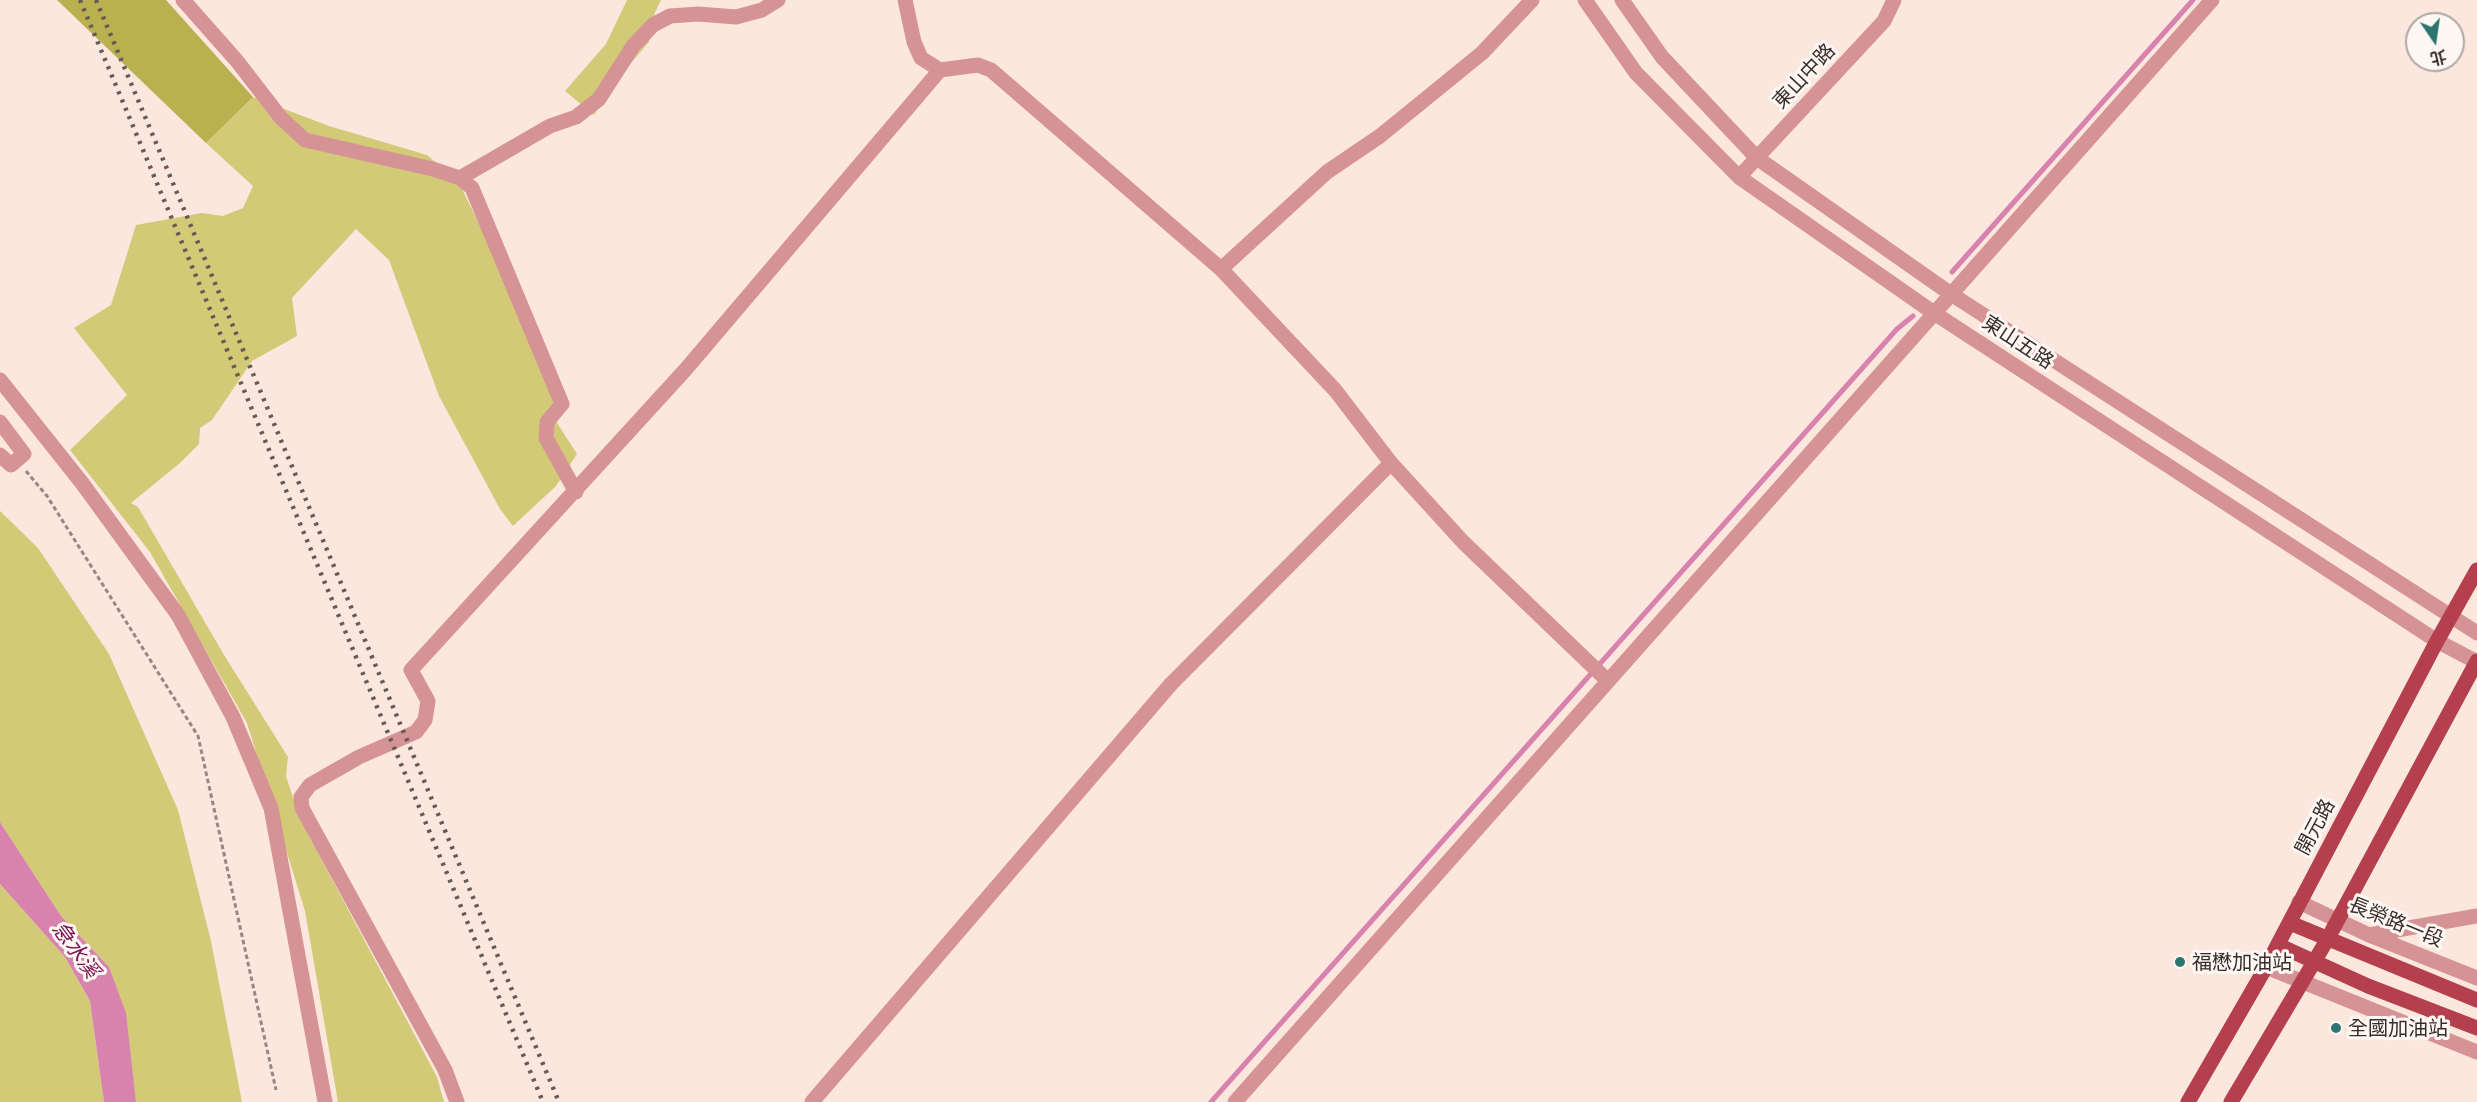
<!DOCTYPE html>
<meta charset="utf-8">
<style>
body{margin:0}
#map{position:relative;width:2477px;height:1102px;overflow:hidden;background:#fbe7de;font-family:"Exo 2","Noto Sans TC",sans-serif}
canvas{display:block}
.north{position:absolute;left:2405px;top:12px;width:60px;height:60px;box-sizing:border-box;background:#fff7f3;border:2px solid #aea7a3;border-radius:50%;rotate:167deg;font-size:16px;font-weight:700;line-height:24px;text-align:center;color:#352e2b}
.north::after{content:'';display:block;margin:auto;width:21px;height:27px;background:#2c7570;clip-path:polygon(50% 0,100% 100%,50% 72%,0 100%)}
</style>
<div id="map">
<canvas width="2477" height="1102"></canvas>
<div class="north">北</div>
</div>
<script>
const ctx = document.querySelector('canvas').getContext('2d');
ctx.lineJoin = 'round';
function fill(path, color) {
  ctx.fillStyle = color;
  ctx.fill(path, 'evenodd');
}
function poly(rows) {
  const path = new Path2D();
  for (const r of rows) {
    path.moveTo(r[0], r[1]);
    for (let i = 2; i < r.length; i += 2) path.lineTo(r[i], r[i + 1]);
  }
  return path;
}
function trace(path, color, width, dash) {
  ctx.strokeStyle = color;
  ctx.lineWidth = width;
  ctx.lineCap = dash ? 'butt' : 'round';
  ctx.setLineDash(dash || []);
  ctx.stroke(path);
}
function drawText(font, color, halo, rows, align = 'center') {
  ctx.font = font + ' "Exo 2","Noto Sans TC",sans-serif';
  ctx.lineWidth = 6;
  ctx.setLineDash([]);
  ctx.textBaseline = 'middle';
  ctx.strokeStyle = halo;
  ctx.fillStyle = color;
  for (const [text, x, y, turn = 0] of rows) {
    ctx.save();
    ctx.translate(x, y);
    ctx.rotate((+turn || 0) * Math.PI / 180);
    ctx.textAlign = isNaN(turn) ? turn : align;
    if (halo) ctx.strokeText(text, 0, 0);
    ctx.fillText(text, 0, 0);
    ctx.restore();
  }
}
const green = poly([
 [627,0,661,0,655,12,649,42,619,77,594,115,565,91,606,44],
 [253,97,329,126,427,155,458,181,559,386,550,412,577,454,556,486,513,526,500,509,439,396,389,260,356,229,292,298,297,336,252,361,212,420,200,428,199,444,180,463,131,503,138,507,224,655,288,757,286,776,300,819,437,1077,444,1102,338,1102,305,911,247,723,150,552,70,450,127,395,74,328,111,305,136,225,202,213,223,216,243,208,253,186,206,143],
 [0,511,38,548,109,654,178,810,211,941,242,1102,136,1102,109,967,61,916,0,822],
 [0,884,65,957,90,1001,104,1102,0,1102]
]);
const forest = poly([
 [57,0,166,0,253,97,206,143]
]);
const water = poly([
 [0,822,61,916,109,967,126,1013,136,1102,104,1102,90,1001,65,957,0,884]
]);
const stream = poly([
 [1952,272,2193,0],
 [1211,1102,1897,329,1913,316]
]);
const path = poly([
 [26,471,47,496,198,736,276,1090]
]);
const minor = poly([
 [183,0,237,61,281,118,305,140,433,169,460,178,472,188,562,404,547,422,546,438,576,492],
 [905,0,914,42,921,58,940,70],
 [1585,0,1636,73,1739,177,1934,313,2437,641,2477,662],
 [1622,0,1662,57,1757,158,1951,294,2477,633],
 [1739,177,1884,21,1894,0],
 [460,178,550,126,576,117,599,99,633,46,653,25,670,16,698,14,736,17,762,10,778,0],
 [1221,269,1327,172,1380,136,1482,53,1532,0],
 [0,380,82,483,178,615,233,717,271,808,325,1102],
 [0,422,24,454,11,465,0,455],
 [2299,902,2369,935,2477,978],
 [2369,935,2477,916],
 [2266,967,2477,1052],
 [457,1102,445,1070,302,808,301,797,310,785,359,757,416,732,425,720,428,701,411,670,686,369,940,70,978,65,991,70,1221,269,1335,390,1391,463,1463,542,1608,681],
 [812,1102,1171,684,1391,463],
 [1235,1102,2212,0]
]);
const major = poly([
 [2290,923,2477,1000],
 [2278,945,2368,986,2477,1028],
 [2188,1102,2266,967,2437,641,2477,570],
 [2231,1102,2327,940,2477,661]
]);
const rail = poly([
 [80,0,543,1102],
 [96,0,559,1102]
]);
const markers = [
 [2180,962,6,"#2c7570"],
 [2336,1028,6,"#2c7570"]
];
const streetNames = [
 ["東山中路",1804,76,-47],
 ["東山五路",2018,342,33],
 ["開元路",2315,827,-62],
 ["長榮路一段",2396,922,22]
];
const poiNames = [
 ["福懋加油站",2192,962],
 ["全國加油站",2348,1028]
];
const waterNames = [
 ["急水溪",76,950,54]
];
fill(green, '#d2ca77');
fill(forest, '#bab050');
fill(water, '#d882ae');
trace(stream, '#d882ae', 5);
trace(path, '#958782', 3, [4.5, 3]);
trace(minor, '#d59395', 15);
trace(major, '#b5404d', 15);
trace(rail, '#655b56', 4.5, [3, 6]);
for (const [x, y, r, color] of markers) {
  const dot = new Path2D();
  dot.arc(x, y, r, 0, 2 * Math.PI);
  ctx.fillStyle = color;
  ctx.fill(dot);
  trace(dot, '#fff7f3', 2);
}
drawText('20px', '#352e2b', '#fff7f3', streetNames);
drawText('20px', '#352e2b', '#fff7f3', poiNames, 'left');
drawText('italic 21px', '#7a1252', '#fff7f3', waterNames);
</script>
